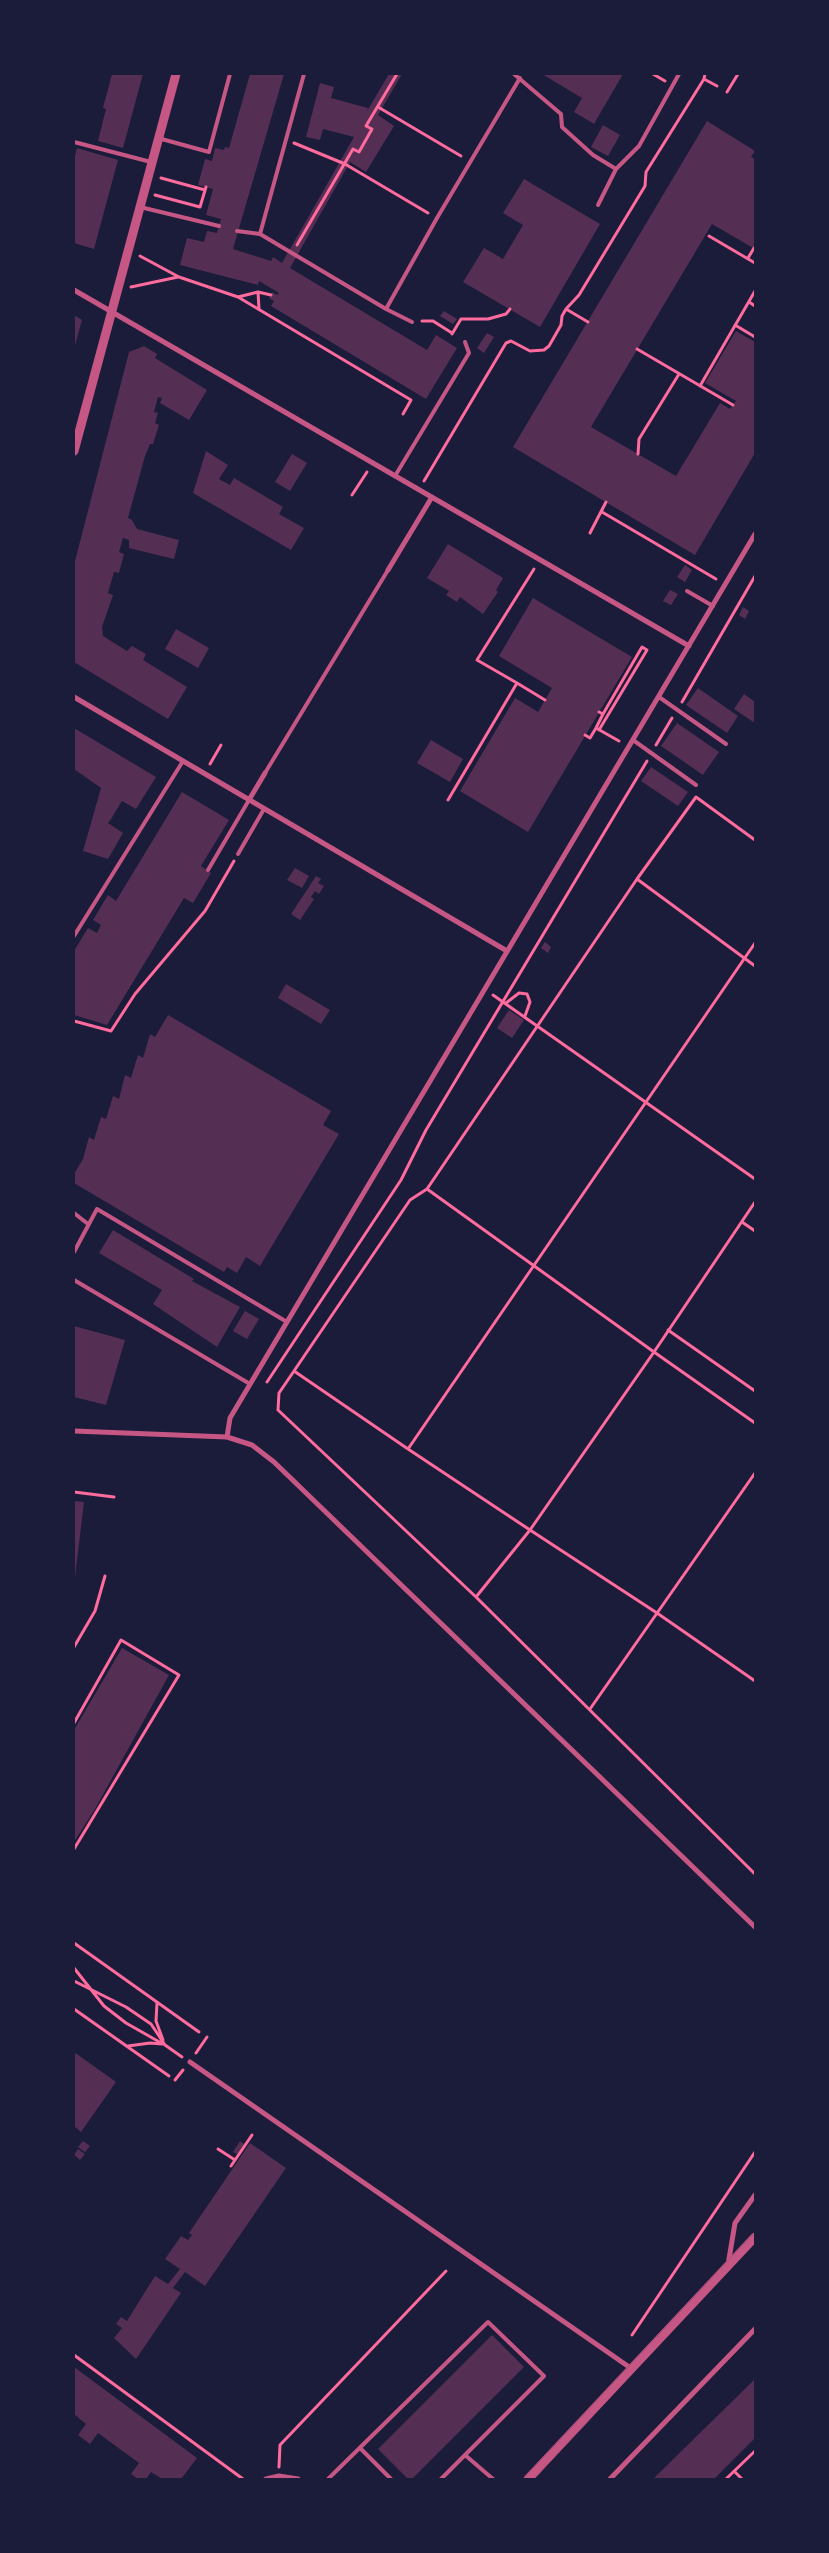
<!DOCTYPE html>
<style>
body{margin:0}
#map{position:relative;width:829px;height:2553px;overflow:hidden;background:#1b1b3a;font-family:Quicksand,sans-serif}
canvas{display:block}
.frame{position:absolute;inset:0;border:75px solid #1b1b3a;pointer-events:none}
</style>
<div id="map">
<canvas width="829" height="2553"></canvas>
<div class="frame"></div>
</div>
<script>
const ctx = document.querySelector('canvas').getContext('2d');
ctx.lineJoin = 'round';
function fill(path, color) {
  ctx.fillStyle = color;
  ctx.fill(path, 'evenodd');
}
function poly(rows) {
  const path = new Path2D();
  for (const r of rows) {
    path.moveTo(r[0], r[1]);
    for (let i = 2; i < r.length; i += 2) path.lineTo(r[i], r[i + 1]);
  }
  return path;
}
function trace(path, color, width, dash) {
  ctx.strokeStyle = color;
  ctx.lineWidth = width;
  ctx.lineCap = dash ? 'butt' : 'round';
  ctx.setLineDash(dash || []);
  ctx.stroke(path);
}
const building = poly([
 [112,74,143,74,123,148,98,141,106,109,103,108],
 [250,74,284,74,233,249,271,261,273,257,282,263,354,137,323,129,320,140,306,137,320,83,334,87,331,98,368,108,367,111,389,74,402,74,378,115,394,126,366,172,350,162,290,268,427,350,436,335,457,348,426,399,271,306,274,301,269,298,271,295,272,292,277,295,279,293,259,281,258,285,180,265,187,238,204,242,207,231,217,233,221,219,206,215,213,189,198,185,205,159,212,161,215,148,224,150,225,147,229,148],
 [542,74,623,74,594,124,574,112,582,98],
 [707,121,755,151,751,157,755,159,755,249,712,224,591,427,676,476,720,403,730,409,736,401,705,383,736,331,755,342,755,453,695,555,513,447],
 [603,125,620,135,608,156,591,147],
 [77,148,118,160,94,249,74,243,74,160],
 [524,179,600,224,540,327,463,282,484,248,503,259,523,225,503,213],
 [444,311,457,319,453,324,440,316],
 [74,315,82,320,74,349],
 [487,333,494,337,484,353,477,348],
 [144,346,157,354,155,358,207,390,189,420,160,403,162,398,158,397,154,412,158,413,155,423,159,425,153,444,150,444,145,456,128,518,132,520,137,529,179,540,174,559,129,548,129,540,123,538,119,552,124,554,119,573,114,572,108,593,113,595,102,627,103,636,127,651,132,646,146,654,143,660,187,687,168,719,74,662,74,565,129,352],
 [206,451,228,465,219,479,230,485,234,478,283,507,279,514,304,528,291,550,193,493],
 [292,454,307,463,290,491,275,482],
 [448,544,503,578,496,590,498,592,483,614,460,597,457,602,446,595,449,591,427,578],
 [685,565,692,570,685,582,677,577],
 [670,590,678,594,671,605,663,601],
 [533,598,632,657,528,832,460,791,515,698,538,712,552,688,499,656],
 [743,607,749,611,745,619,739,615],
 [176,629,209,648,198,668,165,649],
 [698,688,738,716,727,733,686,705],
 [744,694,755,702,755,723,734,709],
 [677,723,719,752,703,775,661,746],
 [74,728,156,777,136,809,122,801,111,819,108,823,123,833,108,859,83,851,101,788,74,769],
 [431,740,463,759,450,782,417,763],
 [651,767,688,792,678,806,641,781],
 [182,792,229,820,201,866,211,873,193,903,184,898,107,1025,74,1015,74,951,88,928,97,933,101,925,93,920,108,895,116,901],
 [295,868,309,876,302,888,287,880],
 [316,876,321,879,318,883,324,886,319,894,315,891,311,897,314,899,300,920,291,914],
 [545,942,551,947,548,953,541,948],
 [286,984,330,1010,321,1024,278,998],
 [509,1010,524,1020,512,1038,497,1028],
 [168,1015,331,1111,323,1125,339,1134,260,1266,246,1257,237,1273,227,1267,224,1272,74,1183,74,1174,83,1159,89,1137,94,1140,101,1117,106,1119,113,1096,119,1099,125,1075,131,1078,138,1055,143,1058,150,1034,155,1037],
 [113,1230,194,1279,192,1281,240,1307,217,1347,153,1304,162,1290,99,1253],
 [245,1311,259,1319,247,1339,233,1331],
 [74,1326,125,1340,106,1405,74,1397],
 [74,1501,84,1502,75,1577,74,1576],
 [122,1648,169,1675,95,1809,74,1842,74,1730],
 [74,2052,116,2082,81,2132,74,2126],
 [83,2141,90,2146,85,2152,78,2147],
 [240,2141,244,2144,237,2154,233,2152],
 [250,2143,286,2168,205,2286,185,2272,173,2288,181,2293,136,2359,114,2338,122,2328,116,2324,121,2317,127,2321,155,2276,168,2284,180,2269,165,2259,181,2236,188,2240,192,2235,189,2233],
 [78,2149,85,2154,80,2160,74,2155],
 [492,2335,524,2367,412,2479,408,2479,378,2449],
 [74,2367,197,2458,181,2479,162,2479,151,2472,146,2479,138,2479,131,2474,139,2463,98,2433,90,2444,78,2435,86,2424,74,2414],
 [755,2379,755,2438,714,2479,653,2479]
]);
const path = poly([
 [653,74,665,81],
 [704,79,705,74],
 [727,92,738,74],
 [378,107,461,156],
 [294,143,345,164,428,213],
 [161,178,205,190],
 [155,195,200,207,206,187],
 [709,236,755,263],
 [297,245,353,149,359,152,372,129,366,126,397,74],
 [140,256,179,277,238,297,411,400,403,414],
 [748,258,754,248],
 [131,287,178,277],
 [258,292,259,309],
 [238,297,258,292,271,295],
 [749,302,755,306],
 [566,309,588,322],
 [422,321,433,321,452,333],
 [735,325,755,337],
 [452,334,461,319,488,319,506,314,510,309],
 [637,349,733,405],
 [700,386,755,291],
 [638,454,639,439,679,374],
 [424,481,506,343,511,341,530,351,544,350,549,346,561,325,562,316,566,309,579,295,645,186,646,172,704,79,717,86],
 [352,495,367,472],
 [602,512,716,579],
 [590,533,606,502],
 [517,683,545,700],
 [682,702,755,576],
 [596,728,619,741],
 [599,730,647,650,642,647,603,714],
 [585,735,590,738,596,728,603,714,599,712],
 [656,745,672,718],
 [210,764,221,745],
 [448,800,517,683,477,660,534,569],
 [755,840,696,797,637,879,427,1189,410,1200,294,1371,408,1449,755,943],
 [637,879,755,966],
 [493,995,755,1179],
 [506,1003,519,993,527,994,530,1002,525,1016],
 [74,1021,111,1031,135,994,205,911,234,861],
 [755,1202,654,1352,755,1423],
 [742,1222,755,1231],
 [668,1330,755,1391],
 [294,1371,279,1393,278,1410,476,1597,755,1874],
 [267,1382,401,1180,426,1130,647,761],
 [408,1449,530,1530,654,1352,427,1189],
 [74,1492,114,1497],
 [476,1597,530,1530,657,1613,755,1681],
 [74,1647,95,1611,105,1576],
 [590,1709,755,1473],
 [74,1723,121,1640,179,1675,74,1849],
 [74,1943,199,2032],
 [74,1968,104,2006,126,2023,163,2044],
 [74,1981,126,2007,151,2024,165,2045,182,2057],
 [157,2003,156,2021,163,2040],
 [74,2009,169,2076],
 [128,2046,150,2043,162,2044],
 [196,2053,207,2037],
 [175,2080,183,2070],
 [218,2149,235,2160],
 [231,2166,252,2135],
 [632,2335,755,2152],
 [74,2355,243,2479],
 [279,2467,280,2445,446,2271],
 [734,2471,742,2479],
 [726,2479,755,2451]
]);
const service = poly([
 [304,74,260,234,386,309,412,322],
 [514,74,561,114,562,127,593,155,616,169,639,146,679,74],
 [158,138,209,152,230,74],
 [74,142,151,162],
 [598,205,616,169],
 [140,207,219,226],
 [237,231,260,234],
 [386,309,437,218,520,78],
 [395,476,469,353,465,342],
 [687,591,713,606],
 [659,697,726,744],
 [633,740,696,785],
 [265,773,388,570],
 [238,854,264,809],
 [208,870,249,800],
 [74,936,183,761],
 [74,1213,88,1224],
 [74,1252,97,1209,287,1322],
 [74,1280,250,1384],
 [360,2448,391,2479],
 [465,2455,493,2479],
 [328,2479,488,2322,544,2376,441,2479]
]);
const minor = poly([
 [74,290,689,646],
 [388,570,432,497],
 [74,697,507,951],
 [249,800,265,773],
 [74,1431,227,1437,252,1445,274,1462,755,1927],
 [227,1437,230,1418,755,534],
 [190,2062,632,2369],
 [728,2265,735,2223,755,2195],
 [266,2479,279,2476,298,2479],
 [610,2479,755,2329]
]);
const tertiary = poly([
 [74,451,176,74],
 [528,2479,755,2237]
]);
const tram = poly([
 [523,2479,755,2232],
 [534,2479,592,2417]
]);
fill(building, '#542f53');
trace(path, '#ff6b9d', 3);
trace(service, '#c65784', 4);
trace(minor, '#c65784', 5);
trace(tertiary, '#c65784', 9);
trace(tram, '#a44b75', 1);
</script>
